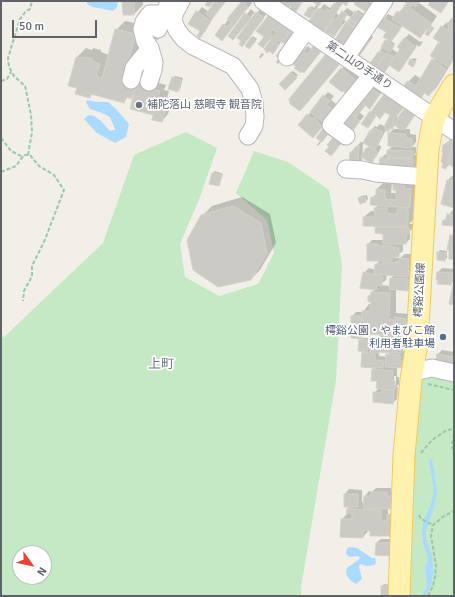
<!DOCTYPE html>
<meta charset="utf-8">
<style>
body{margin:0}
#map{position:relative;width:455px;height:597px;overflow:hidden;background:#f1efe8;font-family:Signika,sans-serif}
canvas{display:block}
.frame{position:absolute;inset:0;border:2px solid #5f6368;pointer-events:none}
.north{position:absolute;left:12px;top:545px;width:40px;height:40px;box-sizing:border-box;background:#fff;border:1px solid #bfc1c3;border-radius:50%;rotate:123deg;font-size:11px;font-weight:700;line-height:16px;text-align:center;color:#5f6368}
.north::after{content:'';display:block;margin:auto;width:14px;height:18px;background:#ea4335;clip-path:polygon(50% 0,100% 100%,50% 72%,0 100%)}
.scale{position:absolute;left:12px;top:20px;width:85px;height:18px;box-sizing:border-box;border:2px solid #5f6368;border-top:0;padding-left:5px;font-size:12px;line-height:14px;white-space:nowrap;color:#5f6368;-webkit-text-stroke:3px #fff;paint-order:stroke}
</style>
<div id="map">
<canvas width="455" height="597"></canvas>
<div class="frame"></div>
<div class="north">N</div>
<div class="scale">50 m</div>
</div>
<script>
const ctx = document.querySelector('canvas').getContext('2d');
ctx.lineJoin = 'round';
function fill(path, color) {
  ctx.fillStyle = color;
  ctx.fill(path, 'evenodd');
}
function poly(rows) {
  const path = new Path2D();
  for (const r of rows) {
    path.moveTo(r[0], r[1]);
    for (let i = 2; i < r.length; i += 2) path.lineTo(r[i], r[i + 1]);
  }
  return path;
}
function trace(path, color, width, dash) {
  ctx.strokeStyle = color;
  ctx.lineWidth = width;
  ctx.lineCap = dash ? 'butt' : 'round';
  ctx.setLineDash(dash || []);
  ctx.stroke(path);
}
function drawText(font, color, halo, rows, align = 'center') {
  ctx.font = font + ' Signika,"Noto Sans JP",sans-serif';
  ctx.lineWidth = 3.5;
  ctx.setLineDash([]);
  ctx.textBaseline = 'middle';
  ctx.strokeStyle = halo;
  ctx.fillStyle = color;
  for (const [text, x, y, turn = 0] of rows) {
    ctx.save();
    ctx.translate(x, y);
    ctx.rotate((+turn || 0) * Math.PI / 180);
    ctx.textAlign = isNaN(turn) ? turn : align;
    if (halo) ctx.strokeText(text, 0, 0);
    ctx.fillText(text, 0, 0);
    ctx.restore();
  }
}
const green = poly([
 [186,132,217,148,200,197,180,244,185,277,219,296,258,284,274,253,267,220,236,193,254,151,288,162,329,190,342,265,336,380,301,587,301,596,1,596,1,335,4,337,103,243,134,155],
 [20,553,44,553,44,577,20,577],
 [431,373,454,377,454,596,404,596,411,454,415,451,421,377]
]);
const water = poly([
 [89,1,118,1,117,7,113,11,93,7,87,4,87,2],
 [87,100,96,102,108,102,116,109,129,124,126,137,115,143,97,133,84,119,89,115,94,116,101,121,110,131,115,130,115,129,110,117,102,113,90,109,86,102],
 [432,459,437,491,435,503,426,531,426,538,432,556,433,572,432,581,429,590,425,596,421,596,426,589,427,581,425,568,428,560,427,554,423,543,422,533,423,524,432,500,434,491,429,460],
 [350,547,357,548,372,558,375,558,376,563,374,565,367,566,360,564,359,567,362,579,356,584,351,581,347,576,346,570,348,567,357,561,360,558,358,556,350,557,347,555,346,553,347,549]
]);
const shadow = poly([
 [123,1,143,1,143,5,134,14],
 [217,1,226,1,214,16,205,32,200,36,201,31,189,23,202,7,209,12],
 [243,1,250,1,252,3,222,39,224,25],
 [315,1,322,1,312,15,310,8,312,6,314,8,317,4],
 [337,1,349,1,346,4,343,2,336,13,340,16,347,8,355,13,358,10,366,15,350,46,347,23,352,18,347,15,344,20,346,21,334,36,328,27,322,33,308,24,324,4,330,8,332,5,333,6],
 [357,1,368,1,375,6,369,13],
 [404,1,421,1,419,3,437,16,429,28,420,37,403,25,391,41,395,44,392,49,398,53,404,39,409,34,420,42,421,41,423,42,419,47,417,45,403,66,390,65,383,74,368,68,388,39,388,32,378,26,388,14,394,17,408,3],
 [429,1,449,1,441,12],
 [261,8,267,13,242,45,256,14,254,13,233,39,229,36,251,9,256,14],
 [270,16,293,26,288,33,287,44,282,41,273,53,271,39,263,46],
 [288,34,284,41,282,40],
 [454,17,454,59,436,88,429,95,425,93,420,98,408,82,415,75,422,79,435,58,439,44,441,42,435,38,442,27,447,22,449,24],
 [125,21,144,25,136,57,135,73,160,79,159,83,166,85,164,90,169,91,167,99,172,100,168,114,162,121,135,94,131,98,128,97,124,102,93,93,89,97,78,87,77,57,86,48,92,50,93,48,101,50,101,52,109,55,116,30],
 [153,31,162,32,158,40,151,38],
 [367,34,373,37,356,59],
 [253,36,257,39,251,46,251,38],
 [326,45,308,67,303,51,308,46,312,50],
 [262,53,264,54,261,58,259,57],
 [327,55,345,57,307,103],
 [413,58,417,59,414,63,409,63],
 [346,64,363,78,353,90,342,69],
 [293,71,298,75,285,89,281,84],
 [175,76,183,78,180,89,178,91,173,78],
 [375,84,384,90,370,107,365,104,359,112,364,116,354,129,338,125],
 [328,92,334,96,331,100,336,104,331,110,334,112,317,132,308,115],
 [409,100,397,116,397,120,420,108,409,124,404,129,410,129,410,134,416,135,416,142,412,147,416,147,416,153,414,155,417,155,417,166,412,170,381,158,386,154,388,154,388,150,393,146,389,133,394,129,401,129,396,125,389,130,386,130,378,145,381,146,381,148,376,157,372,161,366,149,370,145,363,142,370,132,377,133,371,130,375,126,377,127,380,124,386,127,391,115,386,112,380,117,376,114,369,125,371,112,373,110],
 [454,136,454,166,450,164,446,168,444,145],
 [321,140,322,141,318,146,317,145],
 [361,142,363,142,362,161,357,165,350,161,351,152],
 [215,171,223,174,220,183,219,185,213,173],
 [452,176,454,176,454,207,448,180],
 [394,179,418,183,414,219,409,224,413,224,413,228,410,231,410,239,406,243,403,243,403,251,394,258,400,258,405,254,413,254,412,271,409,274,412,275,412,286,407,290,396,289,396,313,410,314,409,329,405,333,400,333,400,336,406,336,404,341,406,341,405,348,402,351,404,351,404,357,408,357,397,367,397,377,399,377,399,384,396,387,398,387,397,399,393,403,374,393,380,387,373,369,375,367,363,353,366,351,360,340,362,338,370,338,369,348,371,349,372,342,376,338,381,338,383,334,366,333,361,338,352,316,356,312,363,312,369,304,372,304,369,296,375,289,364,273,369,268,376,270,376,265,380,260,368,244,372,240,384,240,384,233,376,227,378,225,364,217,371,211,375,211,375,208,379,205,372,198,377,193,377,189,384,182,392,183,391,193,397,193],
 [387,274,395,275,391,278,390,286,380,285,386,280],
 [379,351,390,352,387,357,379,356],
 [394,376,396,376,396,385,394,385],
 [367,195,368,199,366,201,359,198,361,196],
 [242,197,270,214,276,243,260,270,251,279,202,216,212,206],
 [453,210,454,211,454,225,444,220],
 [440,250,447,251,447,258,445,260,438,252],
 [442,268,454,269,454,280,451,284,437,273],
 [442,350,454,352,454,366,437,363,438,354],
 [376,488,391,488,391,492,399,492,388,508,388,514,390,514,395,509,400,521,371,528,363,537,341,536,342,519,347,514,347,509,351,506,345,506,345,494,349,489,362,490,362,502,364,502,365,496,369,491,372,492],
 [381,539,398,539,397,550,376,543],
 [384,584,390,585,390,593,388,595,382,586]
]);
const building = poly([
 [122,1,134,1,134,15,123,15,122,1],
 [206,1,214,1,209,7,205,5,207,2,206,1],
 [215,1,226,1,212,19,206,14,215,1],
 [242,1,246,3,245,5,248,7,222,41,215,35,223,24,227,27,231,22,227,19,242,1],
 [284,1,303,1,295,13,290,9,291,7,289,6,286,10,280,6,284,1],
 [313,1,322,1,319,6,313,2,313,1],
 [335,1,349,1,346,6,343,3,341,5,335,1],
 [356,1,363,1,374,8,369,14,354,4,356,1],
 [403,1,420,1,416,7,413,4,411,7,403,1],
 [427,1,443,1,447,4,441,13,428,5,430,3,427,1],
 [334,3,340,7,322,34,307,24,318,8,325,12,327,9,331,11,332,9,331,8,334,3],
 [405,5,431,23,420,38,392,19,397,11,400,13,405,5],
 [309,7,315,11,310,18,304,15,309,7],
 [196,11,211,21,200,38,197,36,200,31,188,24,196,11],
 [342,11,347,14,340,24,342,25,334,37,325,31,333,18,336,20,342,11],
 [355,11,365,17,360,25,350,19,355,11],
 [256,12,264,18,242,47,239,44,241,41,237,38,256,12],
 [245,13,251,18,233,40,228,36,245,13],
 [269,15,277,22,280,18,284,22,276,32,273,29,270,34,272,36,263,48,258,44,264,37,256,31,269,15],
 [383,18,401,28,391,42,383,37,386,32,377,27,383,18],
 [452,18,454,19,454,33,448,29,449,26,447,24,452,18],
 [349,19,362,27,359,30,347,22,349,19],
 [346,22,360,32,346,52,333,43,346,22],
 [283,23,287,26,286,28,290,30,281,43,278,40,276,42,279,45,273,54,269,51,267,53,264,49,283,23],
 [431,26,434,28,428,36,425,34,431,26],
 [441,26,454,34,454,51,433,38,441,26],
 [115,29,136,34,127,67,126,66,121,83,125,84,136,84,132,99,126,97,124,103,91,94,90,98,75,94,77,88,68,86,76,57,83,58,83,57,93,59,92,61,100,64,96,76,102,78,115,29],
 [291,30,299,36,278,64,276,62,279,59,276,56,285,44,282,42,291,30],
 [251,37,256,41,249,49,245,46,251,37],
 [362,38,369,42,356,61,362,38],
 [404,38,416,47,399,72,389,65,400,49,397,47,404,38],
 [385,40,394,46,390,52,381,47,385,40],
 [438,43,454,53,450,58,453,60,449,67,430,56,438,43],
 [315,44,322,50,304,73,302,71,301,73,294,68,296,67,291,62,295,59,303,50,307,54,315,44],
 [381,51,385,54,373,72,367,68,378,52,379,53,381,51],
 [387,53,394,57,383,75,375,70,387,53],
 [326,54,339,65,300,111,290,104,289,99,326,54],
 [410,59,416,62,413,67,408,64,410,59],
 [432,59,446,69,429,96,424,93,420,100,402,89,407,81,416,86,432,59],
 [341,68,359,83,349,96,343,91,342,92,329,82,341,68],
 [291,72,297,78,285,90,279,84,291,72],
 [172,77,181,80,178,92,168,89,172,77],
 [143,83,154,86,153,90,160,91,158,97,162,98,161,105,166,107,162,122,152,120,153,115,130,109,136,85,142,87,143,83],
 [370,88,380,94,370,109,360,101,370,88],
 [385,93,405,105,393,121,393,129,389,129,389,131,385,131,385,125,390,115,385,112,380,119,375,114,376,112,372,110,385,93],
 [323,95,330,101,327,105,332,109,328,115,330,117,324,123,310,112,323,95],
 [357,100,365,106,356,117,348,110,357,100],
 [406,106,416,112,405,130,402,128,401,130,394,125,394,123,406,106],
 [370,111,376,116,368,128,361,124,370,111],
 [348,112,360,121,349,135,337,125,348,112],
 [307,114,312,119,314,117,322,127,313,138,298,125,307,114],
 [325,126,331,130,322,142,316,138,325,126],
 [374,128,383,132,375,149,363,143,370,130,373,132,374,128],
 [388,133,406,134,406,138,412,139,412,148,388,146,388,133],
 [336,134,344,140,331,156,325,151,329,147,327,145,336,134],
 [450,139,453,140,446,169,442,168,443,162,441,162,443,152,442,152,443,145,449,142,450,139],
 [454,144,454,167,448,164,454,144],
 [359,146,358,166,349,162,350,152,354,152,355,147,359,146],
 [369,147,377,151,377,154,372,163,361,157,366,148,367,149,369,147],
 [387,150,413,151,412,158,387,157,387,150],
 [380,158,413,159,413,171,379,170,380,158],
 [212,173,222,175,219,186,209,184,212,173],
 [393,179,405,179,404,189,411,189,410,208,370,205,371,197,376,198,376,189,385,190,385,199,396,200,396,190,393,190,393,179],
 [447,180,454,181,454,208,441,204,447,180],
 [365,197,366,202,360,204,358,198,365,197],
 [233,206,261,223,267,253,251,280,218,287,193,270,187,240,201,215,233,206],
 [374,208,387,208,387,214,397,214,397,209,408,209,408,227,363,226,363,217,375,217,374,208],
 [447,214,454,215,454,226,442,225,443,220,446,220,447,214],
 [375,227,409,228,409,234,406,234,406,244,383,244,383,234,375,233,375,227],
 [450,235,454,235,454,259,449,259,449,250,447,250,450,235],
 [367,244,378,244,378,246,392,246,392,247,399,248,399,257,392,257,392,261,367,261,367,244],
 [437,252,446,253,445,261,437,260,437,252],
 [400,258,409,259,408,277,374,274,375,264,383,264,383,262,396,263,396,261,399,262,400,258],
 [363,272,383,277,382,286,377,285,376,290,360,288,363,272],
 [437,272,453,273,451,285,437,284,438,280,436,280,437,272],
 [390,278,408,279,408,291,389,289,390,278],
 [454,281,454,305,449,304,454,281],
 [371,292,390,293,389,319,394,320,393,335,363,334,364,321,362,321,362,311,370,311,371,302,368,302,368,296,371,296,371,292],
 [351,316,361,316,361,339,351,338,351,316],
 [395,317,406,319,405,334,395,333,395,317],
 [380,335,395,336,396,341,399,341,399,345,402,345,401,353,370,352,371,342,380,343,380,335],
 [395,337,405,338,405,342,396,341,395,337],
 [359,339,368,340,367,352,358,351,359,339],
 [362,352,375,354,375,360,384,361,383,368,376,367,376,368,361,367,362,352],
 [386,354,400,355,400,361,404,361,403,368,385,367,386,354],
 [437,354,454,357,454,367,435,364,437,354],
 [372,369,393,371,392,381,395,381,395,390,376,388,377,381,371,381,372,369],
 [382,390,394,391,393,404,373,402,373,392,382,393,382,390],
 [371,492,387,492,387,496,395,497,394,509,363,508,364,496,371,496,371,492],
 [344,494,358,494,358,507,344,507,344,494],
 [347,509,381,510,381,520,387,521,387,515,394,515,392,536,370,536,370,531,363,530,363,538,340,537,341,519,352,519,352,513,346,513,347,509],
 [376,543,394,543,393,556,375,555,376,543],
 [381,586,389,586,388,596,381,596,381,586]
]);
const path = poly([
 [1,81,7,79,11,72],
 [1,138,11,151,23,157],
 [28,155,32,132,31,115,26,90,25,86,14,76,9,67,8,58,20,19,26,11,30,9,32,1],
 [1,172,16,166,24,155,30,155,39,166,54,175,64,190,44,242,32,266,32,276,24,291,23,301],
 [428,384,454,390],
 [454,434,452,444,454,457],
 [421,453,432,440,447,430,454,429],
 [419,515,421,519,433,525],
 [428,596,433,586,435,577,436,566,431,536,433,525,444,516,454,511]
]);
const minor = poly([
 [181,1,174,14,173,21,177,30,183,38,193,46,233,66,250,89,254,103,255,117,254,126,248,136],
 [263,1,454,131],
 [158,29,168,5],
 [287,57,306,30],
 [346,57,384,1],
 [131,80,134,68,150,48],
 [149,82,153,70,154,62,150,48,145,41,142,29,144,22,150,14,164,14,174,16],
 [346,136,331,125,372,75],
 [346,169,362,170,376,173,426,177],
 [413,372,432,368,454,373]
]);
const major = poly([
 [399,596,404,455,411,380,417,343,428,150,434,118,454,85]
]);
const markers = [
 [139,105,4,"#6b7280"],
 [443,337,4,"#5c6f8a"]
];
const streetNames = [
 ["第二山の手通り",359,66,34],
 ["樗谿公園線",420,290,-87]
];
const worshipNames = [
 ["補陀落山 慈眼寺 観音院",147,105]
];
const serviceNames = [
 ["樗谿公園・やまびこ館",435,331],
 ["利用者駐車場",435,344]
];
const quarterNames = [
 ["上町",161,365]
];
fill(green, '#c5e8c5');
fill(water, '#aadaff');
fill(shadow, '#0003');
fill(building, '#cccac5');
trace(building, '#d6d1c6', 1);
trace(minor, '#b5b8bc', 19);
trace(major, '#f2c960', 23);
trace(path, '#9cc7a9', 2, [4, 2]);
trace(minor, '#fff', 17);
trace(major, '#fff2af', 21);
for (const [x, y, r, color] of markers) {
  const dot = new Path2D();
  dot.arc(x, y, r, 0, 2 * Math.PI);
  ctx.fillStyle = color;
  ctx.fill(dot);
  trace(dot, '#fff', 1.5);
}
drawText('11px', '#5f6368', '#fff', streetNames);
drawText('11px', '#5b616d', '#fff', worshipNames, 'left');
drawText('11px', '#4e5e75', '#fff', serviceNames, 'right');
drawText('13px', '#70757a', '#fff', quarterNames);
</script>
